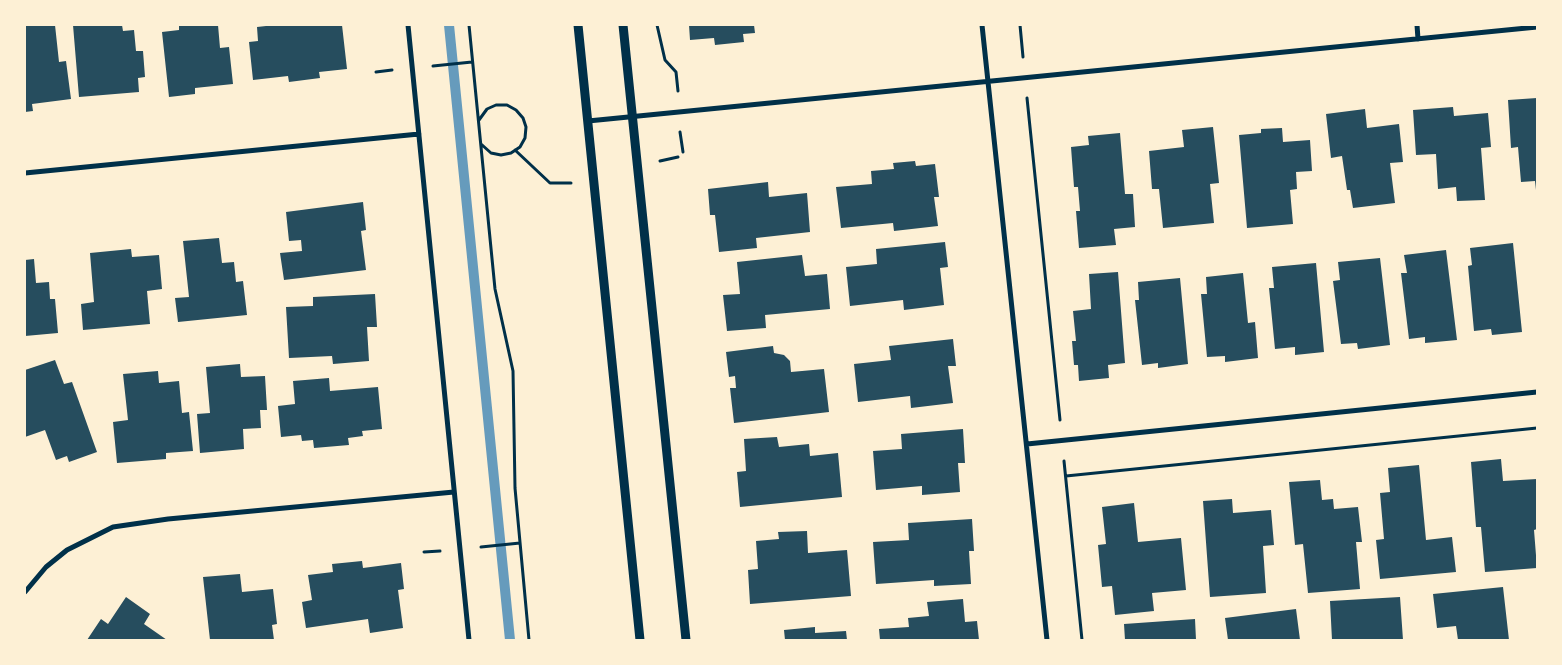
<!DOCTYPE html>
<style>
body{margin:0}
#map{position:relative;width:1562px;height:665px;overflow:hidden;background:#fdf0d5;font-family:"Exo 2",sans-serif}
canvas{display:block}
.frame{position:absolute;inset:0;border:26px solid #fdf0d5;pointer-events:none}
</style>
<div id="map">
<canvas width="1562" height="665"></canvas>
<div class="frame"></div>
</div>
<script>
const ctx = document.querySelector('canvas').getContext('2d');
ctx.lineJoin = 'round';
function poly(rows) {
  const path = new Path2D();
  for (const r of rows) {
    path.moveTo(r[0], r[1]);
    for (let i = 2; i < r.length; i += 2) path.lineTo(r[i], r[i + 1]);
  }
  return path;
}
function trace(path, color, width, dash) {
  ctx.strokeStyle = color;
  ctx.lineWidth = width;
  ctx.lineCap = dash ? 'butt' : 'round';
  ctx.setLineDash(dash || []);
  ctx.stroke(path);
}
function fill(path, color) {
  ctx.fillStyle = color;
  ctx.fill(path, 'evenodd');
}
const stream = poly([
 [449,25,510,640]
]);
const building = poly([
 [25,25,55,25,59,62,66,61,71,99,32,104,33,111,25,112],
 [73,25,122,25,123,31,134,30,136,51,143,51,145,77,138,78,139,92,79,97],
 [179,25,218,25,220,48,229,47,233,84,195,88,195,94,169,97,162,32,179,30],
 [275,25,342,25,347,69,319,72,320,78,289,82,288,76,253,80,249,42,258,41,257,27],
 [689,25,754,25,755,33,743,34,744,42,715,45,714,38,690,40],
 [1537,98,1537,190,1536,190,1535,181,1521,182,1518,147,1511,148,1508,100],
 [1453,107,1454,116,1488,113,1491,147,1481,148,1485,200,1457,201,1456,187,1438,189,1436,154,1416,155,1413,110],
 [1365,109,1367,128,1399,124,1403,162,1390,163,1395,203,1353,208,1350,190,1347,190,1342,156,1331,158,1326,114],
 [1213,127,1219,183,1210,184,1214,223,1163,228,1159,189,1152,189,1149,151,1184,147,1182,130],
 [1282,128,1283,142,1310,140,1312,171,1296,172,1297,189,1290,190,1293,224,1247,228,1239,135,1261,133,1261,129],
 [1120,133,1125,194,1133,194,1135,227,1114,229,1116,245,1079,248,1076,211,1080,211,1078,187,1074,187,1071,147,1089,145,1088,136],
 [915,161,916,166,935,164,939,197,934,197,938,226,894,231,893,223,841,228,836,187,872,184,871,171,894,169,893,163],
 [768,182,769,197,807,193,810,232,756,238,757,248,719,252,715,215,710,215,708,189],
 [363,202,366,230,361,231,366,270,284,280,280,253,302,251,301,240,289,241,286,212],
 [219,238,222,263,234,262,236,282,243,281,247,315,178,322,175,298,189,297,183,241],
 [945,242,948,267,940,268,944,305,904,310,903,300,850,306,846,267,877,264,876,249],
 [1513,243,1522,332,1492,335,1491,329,1474,331,1468,266,1472,265,1470,248],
 [131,249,132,257,159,255,162,289,147,291,150,324,83,330,81,304,94,302,90,253],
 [1446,250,1457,340,1425,343,1425,337,1409,339,1401,273,1407,273,1404,255],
 [802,255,805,276,827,274,830,309,765,315,766,328,727,331,723,295,740,294,737,262],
 [1380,258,1390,345,1358,349,1357,343,1341,344,1333,281,1340,280,1338,262],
 [34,259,36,283,49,282,50,299,55,299,58,333,25,336,25,260],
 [1316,263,1324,352,1295,355,1295,347,1275,349,1269,288,1274,288,1272,267],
 [1118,272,1125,363,1108,365,1109,378,1079,381,1078,365,1074,365,1072,341,1076,341,1073,311,1091,309,1089,274],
 [1243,273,1248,323,1255,322,1258,358,1225,362,1225,356,1207,357,1201,294,1207,294,1206,277],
 [1180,278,1188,364,1158,368,1158,363,1142,365,1135,300,1139,300,1138,282],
 [375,294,377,327,367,327,369,361,333,364,332,356,289,358,286,307,313,306,313,297],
 [953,339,956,366,948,366,953,403,911,408,910,396,858,402,854,364,891,360,889,346],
 [773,346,774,353,784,355,790,361,791,372,824,369,829,412,734,423,730,388,736,388,735,376,729,377,726,352],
 [55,360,64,384,72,382,97,452,69,462,67,456,56,460,45,430,25,437,25,370],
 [240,364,241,377,265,376,267,410,260,410,261,428,243,429,244,449,200,453,197,414,210,413,206,367],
 [158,371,159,383,179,381,182,413,189,412,193,451,166,453,166,459,117,463,113,422,128,420,123,374],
 [329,378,330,391,378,387,382,429,362,431,363,436,348,438,349,445,314,448,313,440,302,441,301,435,281,437,278,406,295,404,293,381],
 [963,429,965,463,958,463,960,492,922,495,922,486,876,490,873,451,902,449,901,434],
 [777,437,779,447,809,444,810,456,838,453,842,497,740,507,737,472,746,471,744,439],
 [1501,459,1503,481,1537,479,1537,529,1534,530,1537,568,1485,572,1481,527,1476,527,1471,462],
 [1419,465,1426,540,1452,537,1456,572,1380,579,1376,540,1384,539,1380,493,1390,492,1388,468],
 [1320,480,1322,500,1333,499,1334,509,1358,507,1362,542,1356,542,1360,589,1308,593,1303,544,1295,545,1289,482],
 [1232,499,1233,513,1271,510,1274,545,1263,546,1266,593,1210,597,1203,501],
 [1134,503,1138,542,1181,538,1186,590,1152,593,1154,611,1115,615,1112,586,1102,587,1098,545,1106,544,1102,507],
 [972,519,974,551,969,551,971,584,934,586,934,580,876,584,873,542,909,540,908,523],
 [807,531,808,553,847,550,851,596,750,604,748,570,758,569,756,541,779,539,778,532],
 [362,561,363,568,401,563,404,589,398,590,403,628,370,633,368,619,306,628,302,602,312,600,308,575,333,572,332,564],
 [240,574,242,592,273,589,277,624,272,625,274,640,210,640,203,577],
 [1503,587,1509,640,1458,640,1456,626,1437,628,1433,594],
 [126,597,150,614,144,624,167,640,87,640,101,619,108,624],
 [1400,597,1403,640,1332,640,1330,601],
 [963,599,965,622,977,621,979,640,880,640,879,629,909,627,908,618,929,616,927,602],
 [1296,609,1300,640,1228,640,1225,618],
 [1195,619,1196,640,1125,640,1124,624],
 [815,627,815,633,846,631,847,640,785,640,784,630]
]);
const path = poly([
 [469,25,495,289,513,371,515,488,529,640],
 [657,25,665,60,676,72,678,91],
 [1020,25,1023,57],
 [433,66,472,62],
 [376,72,392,70],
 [1027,98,1060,420],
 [479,120,487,109,496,105,507,105,516,110,523,118,526,127,525,138,520,147,511,153,501,155,491,153,481,144],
 [680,132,683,152],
 [515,150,550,183,571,183],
 [660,161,678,157],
 [1064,461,1082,640],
 [1066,476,1537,428],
 [481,547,520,543],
 [424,552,440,551]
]);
const minor = poly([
 [408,25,469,640],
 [982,25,1047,640],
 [1417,25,1418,39],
 [588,121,1537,27],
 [25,173,419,134],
 [1027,444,1537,392],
 [25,592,46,567,67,550,113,527,168,519,454,492]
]);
const tertiary = poly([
 [578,25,640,640],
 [623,25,686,640]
]);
trace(stream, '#669bbc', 10);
fill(building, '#264d5e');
trace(path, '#003049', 3);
trace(minor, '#003049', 5);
trace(tertiary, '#003049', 9);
</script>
